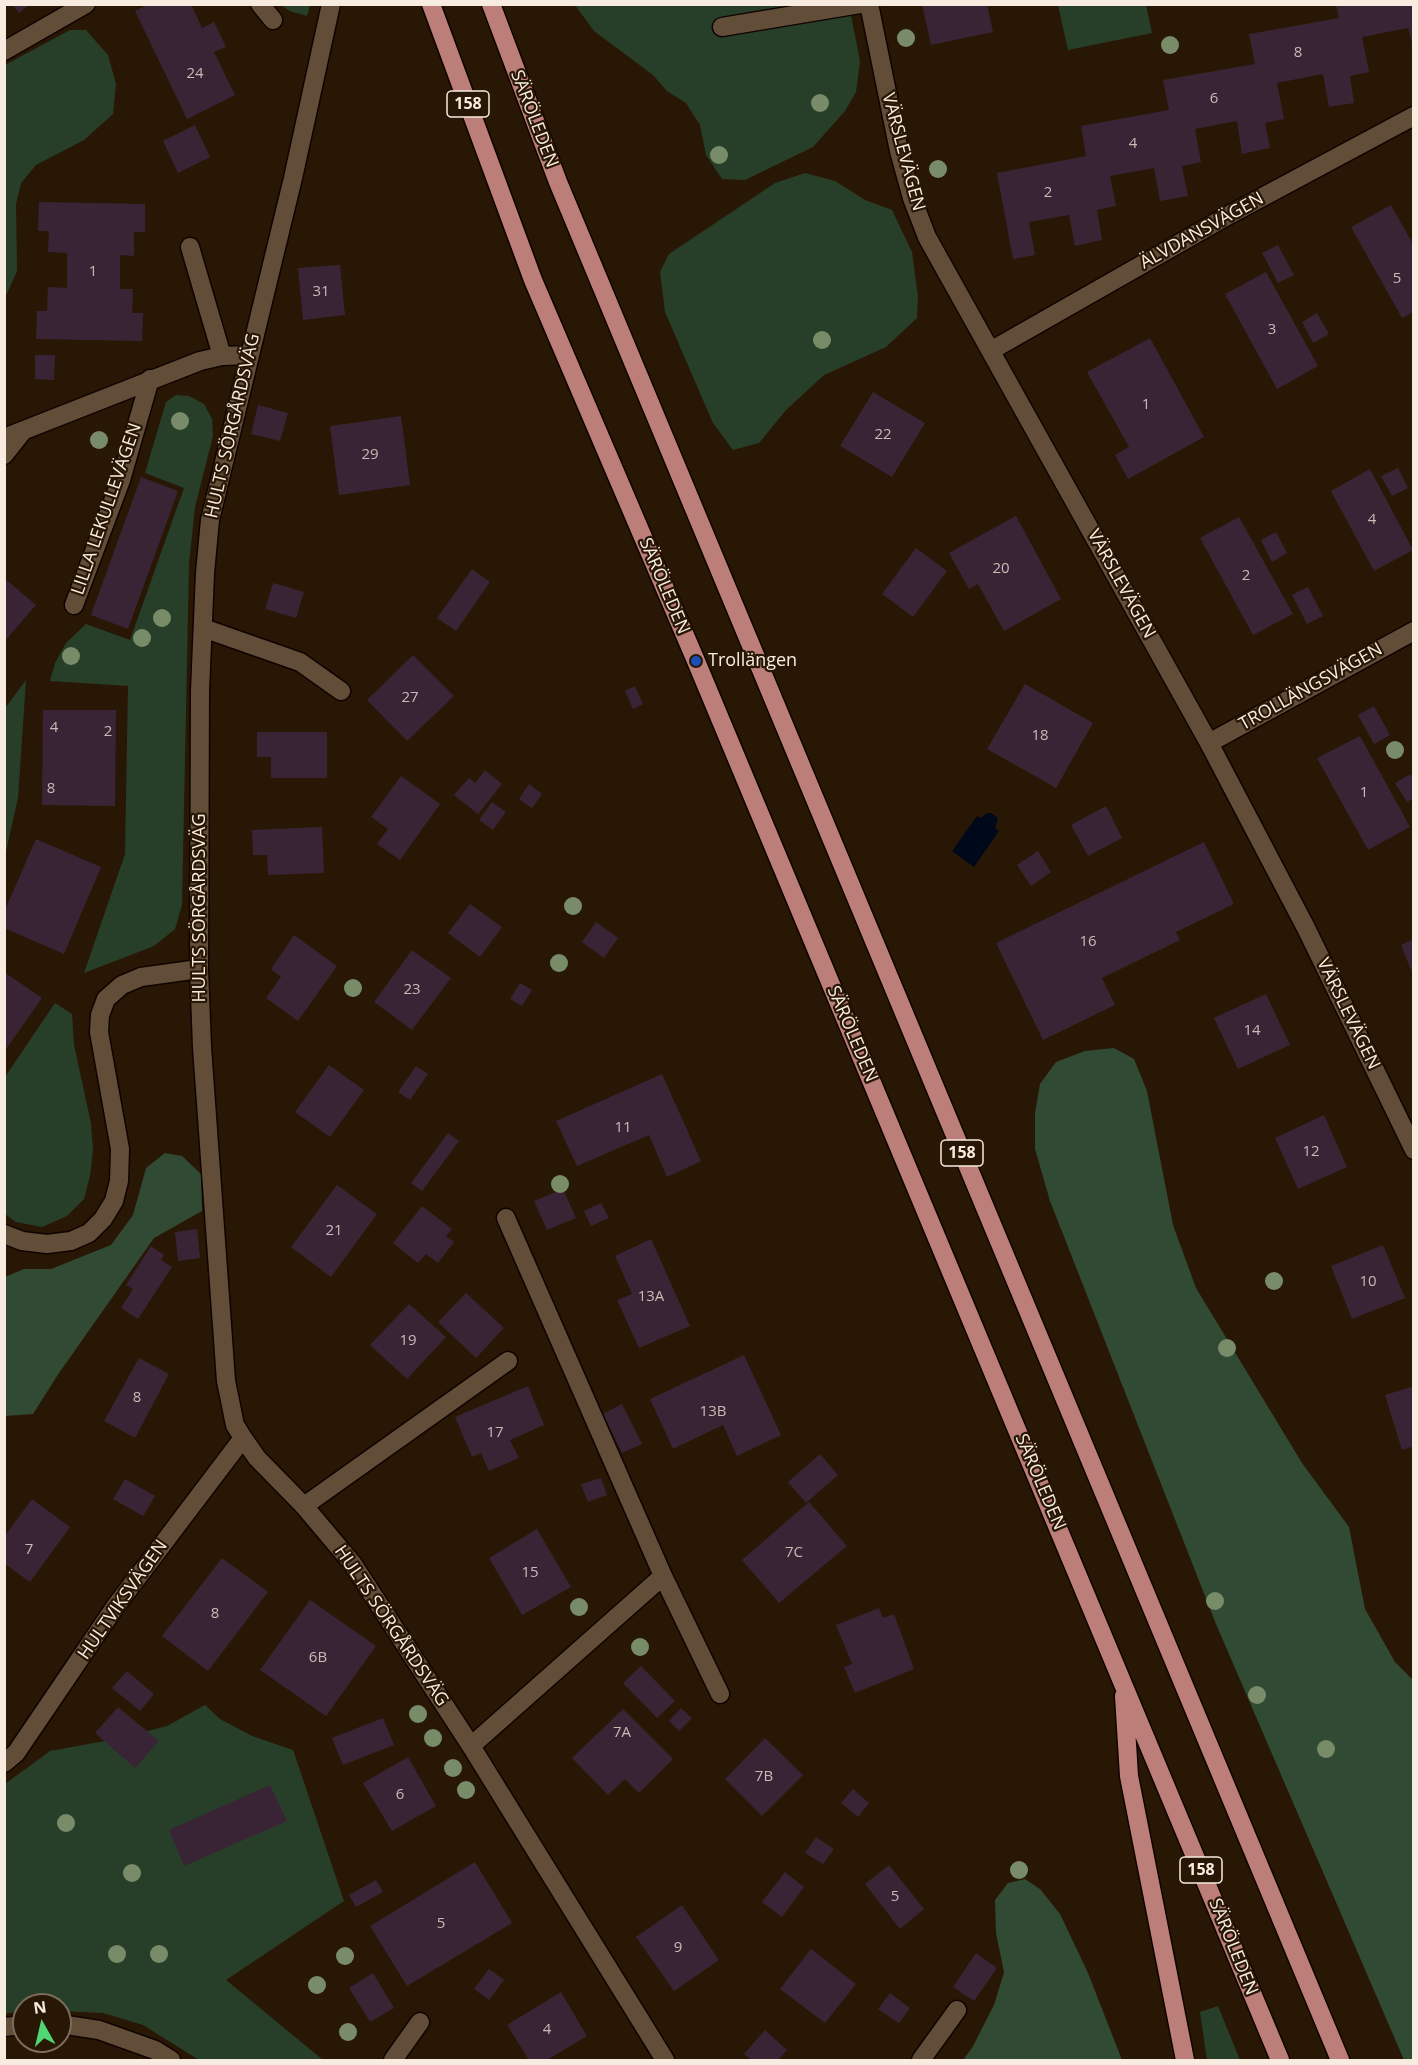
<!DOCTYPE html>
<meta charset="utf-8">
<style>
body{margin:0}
#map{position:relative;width:1418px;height:2065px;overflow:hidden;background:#291705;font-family:"Open Sans",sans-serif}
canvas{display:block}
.frame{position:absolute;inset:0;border:6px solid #f8ece0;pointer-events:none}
.north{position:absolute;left:12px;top:1993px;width:60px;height:60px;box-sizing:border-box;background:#291705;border:2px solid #7c6c5d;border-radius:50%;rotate:352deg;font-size:16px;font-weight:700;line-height:24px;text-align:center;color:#f8ece0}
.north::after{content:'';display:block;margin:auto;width:21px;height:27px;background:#51d674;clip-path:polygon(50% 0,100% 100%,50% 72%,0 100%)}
</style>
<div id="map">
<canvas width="1418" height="2065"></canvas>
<div class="frame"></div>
<div class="north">N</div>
</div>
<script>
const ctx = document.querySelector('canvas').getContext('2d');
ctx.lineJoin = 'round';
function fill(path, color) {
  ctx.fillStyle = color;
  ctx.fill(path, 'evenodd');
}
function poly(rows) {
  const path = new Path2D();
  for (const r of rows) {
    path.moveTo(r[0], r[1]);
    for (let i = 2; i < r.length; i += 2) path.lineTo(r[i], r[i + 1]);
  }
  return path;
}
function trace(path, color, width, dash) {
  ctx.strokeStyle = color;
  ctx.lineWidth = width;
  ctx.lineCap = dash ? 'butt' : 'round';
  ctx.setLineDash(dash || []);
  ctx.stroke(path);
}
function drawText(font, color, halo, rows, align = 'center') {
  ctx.font = font + ' "Open Sans",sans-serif';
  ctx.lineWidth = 4.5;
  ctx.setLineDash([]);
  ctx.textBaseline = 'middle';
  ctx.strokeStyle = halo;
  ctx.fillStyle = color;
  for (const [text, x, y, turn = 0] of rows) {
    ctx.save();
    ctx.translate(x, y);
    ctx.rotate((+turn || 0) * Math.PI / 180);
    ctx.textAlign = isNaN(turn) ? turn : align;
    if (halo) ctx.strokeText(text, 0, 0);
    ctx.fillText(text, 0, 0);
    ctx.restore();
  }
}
const green = poly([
 [281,5,310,5,307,16,290,11],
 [575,5,849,5,860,61,856,92,845,111,813,147,745,180,722,179,706,155,700,125,686,103,667,91,653,75,594,31],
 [1058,5,1146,5,1152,33,1068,50],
 [70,30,86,30,108,55,116,84,113,114,84,140,36,165,21,183,16,204,17,271,5,298,5,65],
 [805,173,835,181,865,200,892,210,912,252,918,297,917,318,886,347,824,375,786,410,759,443,733,450,713,423,665,312,660,272,669,254,775,183],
 [176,395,189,396,204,404,212,419,213,436,195,507,189,564,182,905,175,929,154,946,84,973,125,854,128,686,50,681,55,663,66,643,86,624,130,640,184,488,145,473,166,402],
 [26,680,18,798,5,856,5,708],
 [55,1003,72,1014,74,1045,91,1123,93,1150,90,1176,84,1199,67,1216,42,1227,16,1222,5,1214,5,1077],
 [205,1705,220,1719,252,1736,293,1750,344,1901,226,1980,323,2060,199,2060,143,2025,103,2013,60,2011,60,2005,24,2005,24,2010,5,2014,5,1784,50,1751,121,1738,167,1726],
 [1218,2006,1240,2060,1207,2060,1200,2012]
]);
const forest = poly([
 [1114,1048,1134,1059,1147,1091,1173,1225,1196,1288,1302,1463,1349,1527,1365,1609,1395,1662,1413,1680,1413,2060,1404,2060,1216,1624,1050,1201,1035,1149,1035,1113,1040,1084,1056,1062,1085,1051],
 [165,1153,182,1156,201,1174,202,1211,154,1238,59,1373,33,1414,5,1416,5,1277,24,1269,51,1269,111,1245,133,1215,146,1168],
 [1025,1879,1040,1889,1060,1914,1088,1973,1122,2060,963,2060,972,2048,994,2005,1004,1972,996,1933,995,1900,1008,1883]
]);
const water = poly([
 [987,813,991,813,998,818,995,828,999,831,974,867,952,851,977,816,981,818]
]);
const building = poly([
 [12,4,30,4,19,13],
 [149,4,191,4,202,28,214,22,226,47,214,52,235,95,187,119,135,11],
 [922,4,987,4,993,32,931,45],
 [1336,5,1414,5,1414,51,1408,28,1362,37,1369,72,1350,76,1354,103,1329,107,1323,74,1277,83,1284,119,1265,123,1270,148,1242,154,1237,121,1195,129,1201,162,1182,166,1188,196,1160,201,1154,168,1110,176,1116,206,1097,210,1102,240,1075,246,1069,215,1029,222,1035,255,1013,259,997,173,1086,156,1081,126,1169,110,1163,80,1255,64,1249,34,1339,18],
 [195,125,210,157,178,173,163,141],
 [39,202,145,204,145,232,134,232,134,256,120,255,120,289,133,289,132,313,143,313,142,341,36,339,37,311,47,311,48,287,67,288,67,253,48,252,49,231,38,231],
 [1391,205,1414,246,1414,312,1402,318,1351,227],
 [1278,245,1294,275,1278,283,1262,253],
 [340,265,345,315,303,320,298,268],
 [1266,272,1318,366,1277,389,1225,294],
 [1317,313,1329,334,1313,343,1302,322],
 [1150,338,1204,437,1128,479,1115,455,1129,447,1087,372],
 [35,355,55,355,54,380,35,379],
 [873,392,925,423,892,477,840,446],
 [258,405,288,413,280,441,251,434],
 [401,416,410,485,339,495,330,426],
 [1398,468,1408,488,1392,496,1381,476],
 [1370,469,1413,550,1374,571,1331,491],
 [141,477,178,491,128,629,91,615],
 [1016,516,1061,599,1004,631,978,584,969,589,949,553],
 [1239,517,1293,614,1253,635,1200,538],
 [1276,532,1287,553,1272,562,1261,540],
 [916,548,947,571,913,617,882,594],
 [472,569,490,582,456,631,437,618],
 [4,578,36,605,4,642],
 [273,583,304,592,296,618,265,609],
 [1308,587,1323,616,1307,624,1292,595],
 [413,655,454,696,407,741,367,700],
 [1025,684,1093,723,1056,788,987,749],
 [635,686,643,704,633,709,625,691],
 [1374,706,1390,735,1374,744,1358,715],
 [43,710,116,710,115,806,42,805],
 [257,732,327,732,327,778,271,778,271,757,257,757],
 [1360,736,1410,827,1368,850,1317,758],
 [485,770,502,784,478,814,454,795,469,778,475,783],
 [1410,774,1414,779,1414,798,1407,802,1395,783],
 [401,776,440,804,400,860,377,844,388,829,371,817],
 [529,784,542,794,532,808,519,799],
 [492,802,506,812,493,830,479,820],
 [1106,806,1122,838,1088,856,1071,825],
 [322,827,324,873,268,875,267,855,253,855,252,830],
 [36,839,101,867,64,954,4,928,4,912],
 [1204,842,1234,904,1176,932,1180,940,1102,978,1115,1005,1043,1040,996,943],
 [1038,851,1051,872,1031,886,1017,865],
 [470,904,502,927,480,957,448,933],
 [596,922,618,938,604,958,582,942],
 [294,935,337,966,298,1021,266,998,281,977,271,969],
 [1414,939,1414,975,1413,975,1401,945],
 [412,950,451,978,412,1030,374,1002],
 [4,972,42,998,4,1052],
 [520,983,532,990,522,1006,510,999],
 [1266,994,1290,1045,1238,1069,1214,1018],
 [329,1065,364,1090,330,1137,295,1112],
 [416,1066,428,1074,410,1100,398,1092],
 [662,1074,701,1161,667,1177,649,1135,577,1166,556,1121],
 [1324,1115,1347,1167,1298,1189,1275,1138],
 [448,1133,459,1141,422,1191,411,1183],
 [337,1185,377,1214,331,1277,291,1247],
 [563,1189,576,1218,547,1230,534,1201],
 [601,1203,609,1218,591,1226,584,1211],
 [422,1206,452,1229,446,1236,454,1242,438,1263,426,1254,418,1263,393,1243],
 [197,1229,200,1258,178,1261,175,1232],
 [651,1239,690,1326,639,1348,617,1300,632,1294,615,1256],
 [1383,1245,1405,1298,1352,1319,1331,1266],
 [151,1246,164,1255,161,1260,172,1267,138,1319,121,1308,133,1289,126,1285],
 [466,1293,504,1328,476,1358,438,1322],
 [409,1304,446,1337,407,1379,370,1345],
 [744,1355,781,1435,737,1456,723,1425,673,1449,650,1399],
 [139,1358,169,1374,135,1438,104,1421],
 [528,1386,544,1425,510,1440,519,1458,489,1471,481,1453,472,1457,455,1417],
 [1414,1386,1414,1446,1402,1450,1385,1395],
 [622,1404,642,1444,622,1453,603,1414],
 [820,1454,838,1475,806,1503,788,1482],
 [601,1478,607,1495,588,1502,581,1484],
 [125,1479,155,1496,143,1516,113,1499],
 [32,1499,70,1527,30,1582,4,1563,4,1537],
 [809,1502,847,1546,779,1603,742,1560],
 [537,1529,571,1587,522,1615,489,1558],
 [222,1558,268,1592,208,1671,162,1636],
 [310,1600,376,1646,326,1716,260,1670],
 [879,1608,883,1618,894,1614,914,1669,855,1693,844,1667,852,1664,836,1625],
 [641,1666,675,1701,657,1718,623,1683],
 [127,1671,154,1694,140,1711,112,1688],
 [118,1707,159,1741,135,1768,95,1733],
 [681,1708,692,1718,679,1731,669,1721],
 [623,1709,673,1759,639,1793,625,1779,608,1795,572,1758],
 [383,1718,394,1745,343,1765,332,1738],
 [765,1738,803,1775,762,1816,725,1779],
 [408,1757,436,1806,392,1831,363,1783],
 [270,1785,287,1821,184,1866,169,1830],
 [853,1789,869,1803,858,1817,841,1803],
 [816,1837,834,1849,823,1864,805,1853],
 [475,1862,512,1923,407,1986,370,1926],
 [889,1865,924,1909,900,1929,865,1884],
 [785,1872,804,1887,782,1917,762,1902],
 [376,1880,383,1892,356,1907,349,1895],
 [682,1905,719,1960,674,1991,636,1937],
 [811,1949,856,1984,825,2023,780,1989],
 [976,1953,997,1968,974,2001,953,1987],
 [489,1969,504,1980,489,2000,474,1989],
 [373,1973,394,2008,370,2022,349,1988],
 [561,1992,587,2036,547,2060,529,2060,507,2025],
 [890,1993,910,2008,899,2023,878,2009],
 [765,2030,787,2050,778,2060,752,2060,744,2054]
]);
const lane = poly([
 [722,27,860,4],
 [4,51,86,4],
 [190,247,222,356],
 [4,455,23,431],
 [74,605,121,480,150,379],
 [203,628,300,662,341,691],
 [506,1218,663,1576],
 [304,1506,508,1361],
 [471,1746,663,1576,720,1694],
 [393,2060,420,2022],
 [921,2060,957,2010]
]);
const street = poly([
 [260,4,273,20],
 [331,4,293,178,210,520,205,573,200,691,199,969,202,1047,226,1381,235,1425,243,1438,257,1458,304,1506,352,1563,471,1746,665,2060],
 [869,4,899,151,912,198,927,237,1209,743,1306,928,1414,1150],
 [992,350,1229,215,1414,116],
 [4,438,200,361,222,356,249,355],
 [1209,743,1414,631],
 [4,1234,22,1241,47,1244,71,1241,89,1233,103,1219,114,1201,119,1181,120,1149,99,1032,100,1015,106,999,122,985,141,977,199,969],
 [4,1763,16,1753,115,1607,243,1438],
 [60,2024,99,2030,155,2050,171,2060],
 [4,2027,24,2025]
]);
const primary = poly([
 [431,4,533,280,696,661,1280,2060],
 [491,4,558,182,1340,2060],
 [1124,1696,1129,1776,1185,2060]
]);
const trees = [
 [906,38],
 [1170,45],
 [820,103],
 [719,155],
 [938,169],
 [822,340],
 [180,421],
 [99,440],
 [162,618],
 [142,638],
 [71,656],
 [1395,750],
 [573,906],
 [559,963],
 [353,988],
 [560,1184],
 [1274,1281],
 [1227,1348],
 [1215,1601],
 [579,1607],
 [640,1647],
 [1257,1695],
 [418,1714],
 [433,1738],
 [1326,1749],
 [453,1768],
 [466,1790],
 [66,1823],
 [1019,1870],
 [132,1873],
 [117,1954],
 [159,1954],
 [345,1956],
 [317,1985],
 [348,2032]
];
const markers = [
 [696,661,6,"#1a4fb4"]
];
const numberNames = [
 ["8",1298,53],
 ["24",195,74],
 ["6",1214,99],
 ["4",1133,144],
 ["2",1048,193],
 ["1",93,272],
 ["5",1397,279],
 ["31",321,292],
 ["3",1272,330],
 ["1",1146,405],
 ["22",883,435],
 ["29",370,455],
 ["4",1372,520],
 ["20",1001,569],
 ["2",1246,576],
 ["27",410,698],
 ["4",54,728],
 ["2",108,732],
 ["18",1040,736],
 ["8",51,789],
 ["1",1364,793],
 ["16",1088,942],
 ["23",412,990],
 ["14",1252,1031],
 ["11",623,1128],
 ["12",1311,1152],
 ["21",334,1231],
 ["10",1368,1282],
 ["13A",651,1297],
 ["19",408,1341],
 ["8",137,1398],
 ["13B",713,1412],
 ["17",495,1433],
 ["7",29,1550],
 ["7C",794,1553],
 ["15",530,1573],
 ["8",215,1614],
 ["6B",318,1658],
 ["7A",622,1733],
 ["7B",764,1777],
 ["6",400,1795],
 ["5",895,1897],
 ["5",441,1924],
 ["9",678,1948],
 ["4",547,2030]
];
const shields = [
 [468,104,42],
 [962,1153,42],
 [1201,1870,42]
];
const shieldNames = [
 ["158",468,104],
 ["158",962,1153],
 ["158",1201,1870]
];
const streetNames = [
 ["SÄRÖLEDEN",534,119,69],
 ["VÄRSLEVÄGEN",903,152,75],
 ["ÄLVDANSVÄGEN",1202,231,-29],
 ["HULTS SÖRGÅRDSVÄG",233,426,-77],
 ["LILLA LEKULLEVÄGEN",107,509,-71],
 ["VÄRSLEVÄGEN",1121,584,61],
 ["SÄRÖLEDEN",664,586,67],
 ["TROLLÄNGSVÄGEN",1311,687,-29],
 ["HULTS SÖRGÅRDSVÄG",200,908,-90],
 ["VÄRSLEVÄGEN",1348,1014,64],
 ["SÄRÖLEDEN",852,1034,67],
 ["SÄRÖLEDEN",1040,1482,67],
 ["HULTVIKSVÄGEN",123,1600,-55],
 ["HULTS SÖRGÅRDSVÄG",391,1626,56],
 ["SÄRÖLEDEN",1233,1947,68]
];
const poiNames = [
 ["Trollängen",708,661]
];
fill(green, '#273f29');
fill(forest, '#314a33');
fill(water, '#00081c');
fill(building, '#392435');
trace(lane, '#100300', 21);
trace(street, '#100300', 21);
trace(primary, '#100300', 21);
trace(lane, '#624d39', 18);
trace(street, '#624d39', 18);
trace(primary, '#bb7e79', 18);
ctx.fillStyle = '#798c6a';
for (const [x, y] of trees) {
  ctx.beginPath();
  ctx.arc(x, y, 9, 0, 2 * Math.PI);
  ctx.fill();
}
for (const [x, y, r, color] of markers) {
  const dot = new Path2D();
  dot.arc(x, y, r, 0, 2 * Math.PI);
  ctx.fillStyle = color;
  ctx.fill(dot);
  trace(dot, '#291705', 2);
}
drawText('15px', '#c8bab5', null, numberNames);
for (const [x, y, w] of shields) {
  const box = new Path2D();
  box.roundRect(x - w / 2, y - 13, w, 26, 4.5);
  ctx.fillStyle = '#291705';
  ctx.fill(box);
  trace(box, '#f8ece0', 1.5);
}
drawText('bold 16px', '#f8ece0', null, shieldNames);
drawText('18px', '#f8ece0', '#291705', streetNames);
drawText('18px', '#f8ece0', '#291705', poiNames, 'left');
</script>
